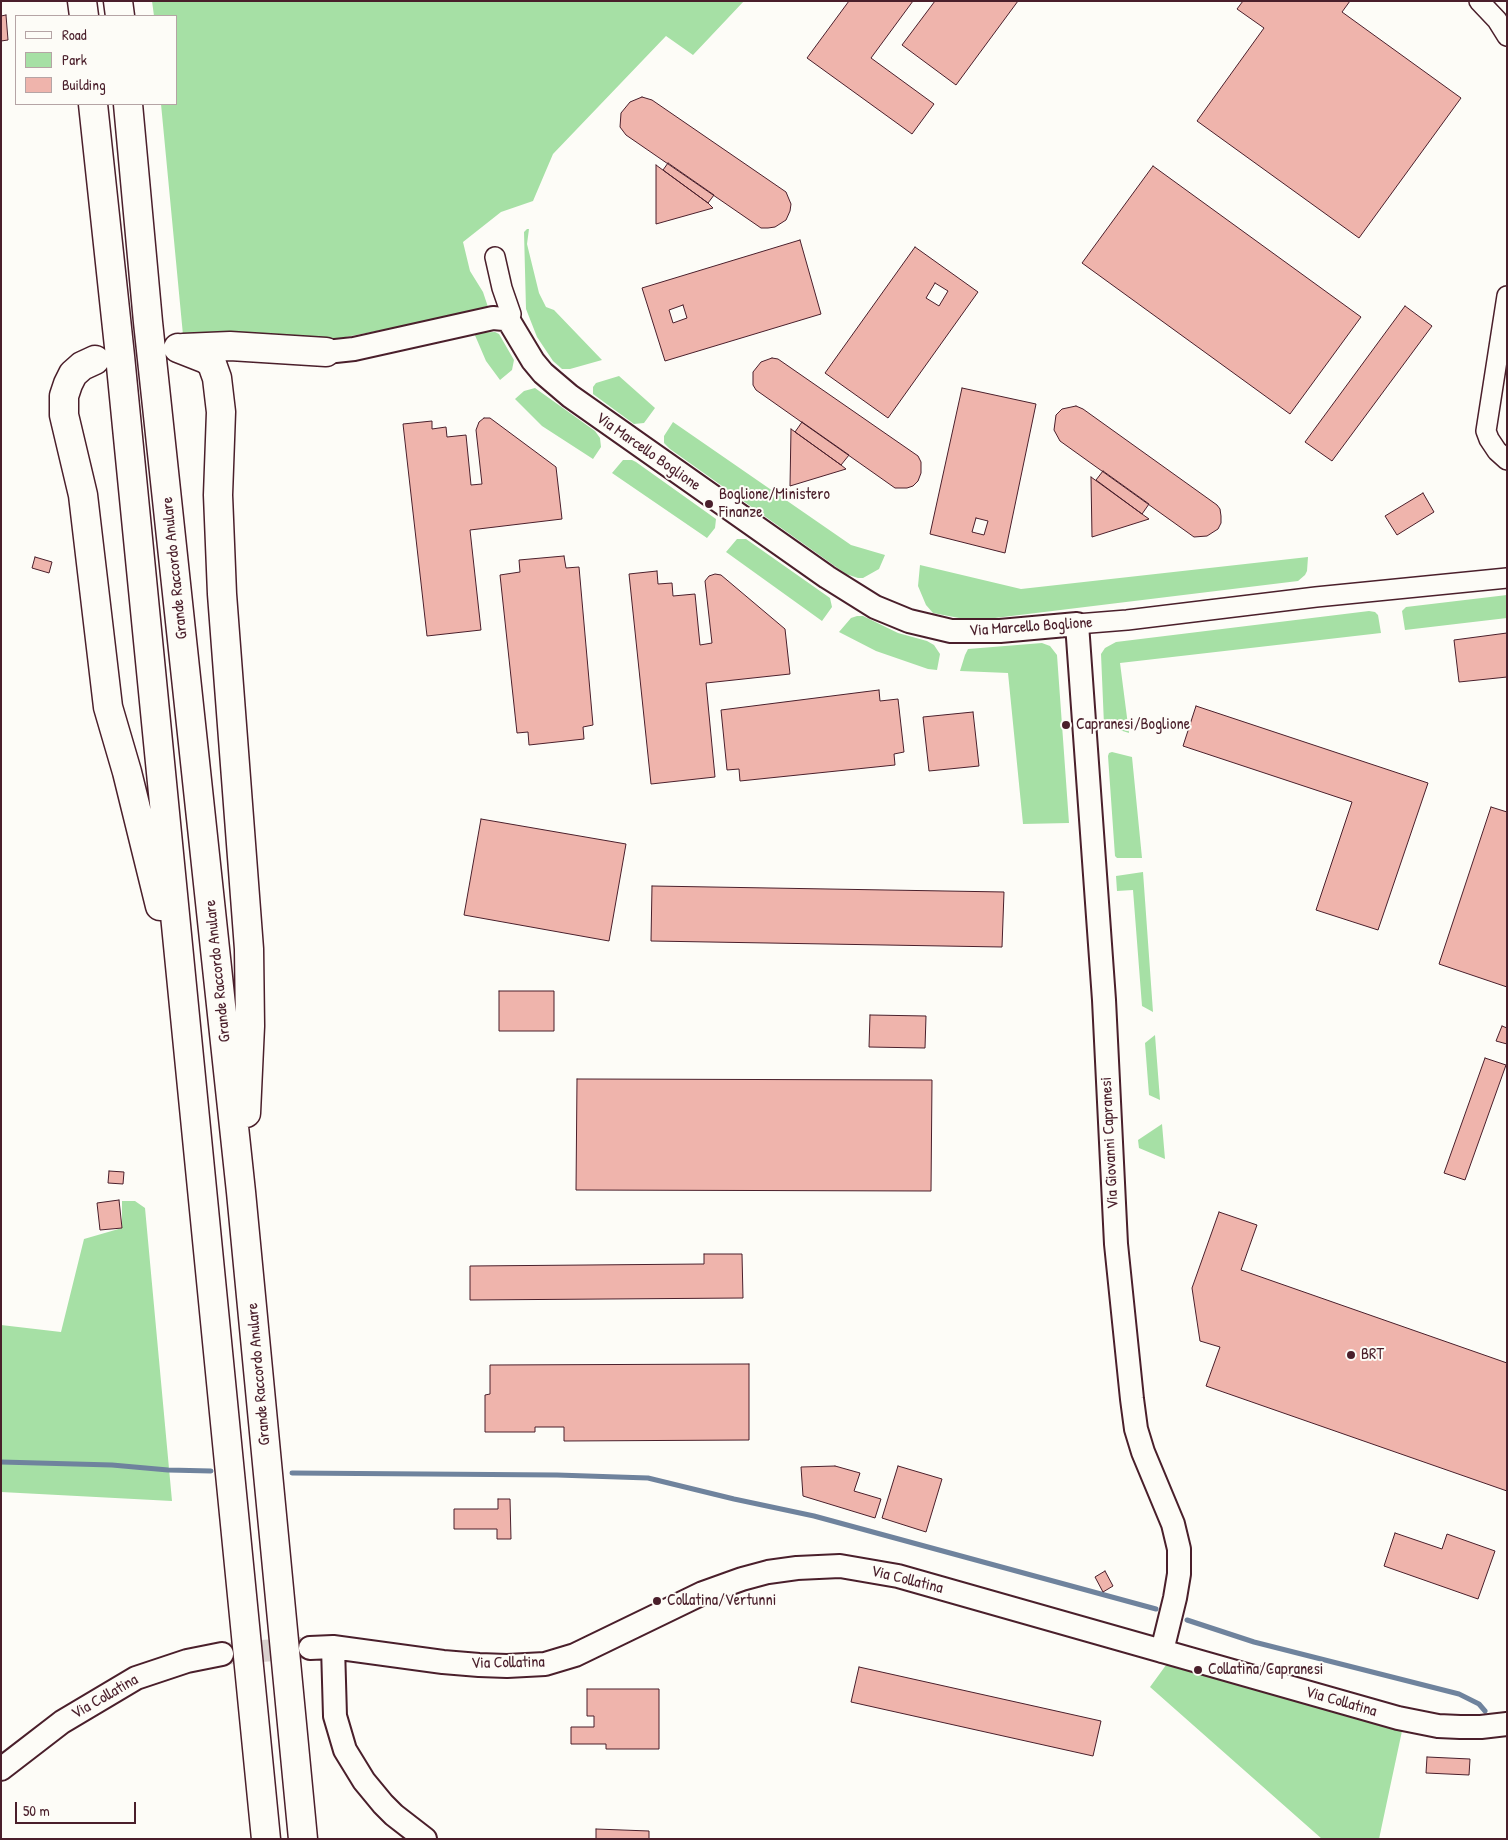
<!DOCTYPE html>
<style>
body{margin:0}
#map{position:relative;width:1508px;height:1840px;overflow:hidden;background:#fdfcf7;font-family:"Patrick Hand",sans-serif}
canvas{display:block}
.frame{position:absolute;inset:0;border:2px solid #4a1f2b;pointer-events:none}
.legend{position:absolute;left:15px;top:15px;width:162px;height:90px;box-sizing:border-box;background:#fdfcf7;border:1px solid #b5a4a5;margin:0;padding:6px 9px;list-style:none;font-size:15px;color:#4a1f2b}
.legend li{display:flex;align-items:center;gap:10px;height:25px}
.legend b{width:25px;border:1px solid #b5a4a5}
.scale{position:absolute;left:15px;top:1802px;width:121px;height:22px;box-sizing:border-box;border:2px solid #4a1f2b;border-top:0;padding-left:6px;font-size:15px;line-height:18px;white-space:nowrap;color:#4a1f2b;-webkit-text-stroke:4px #fdfcf7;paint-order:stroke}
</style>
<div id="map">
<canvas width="1508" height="1840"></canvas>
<div class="frame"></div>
<ul class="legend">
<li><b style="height:6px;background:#fdfcf7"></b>Road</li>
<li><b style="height:14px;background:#a6e0a5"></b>Park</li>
<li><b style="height:14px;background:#efb4ac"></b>Building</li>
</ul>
<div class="scale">50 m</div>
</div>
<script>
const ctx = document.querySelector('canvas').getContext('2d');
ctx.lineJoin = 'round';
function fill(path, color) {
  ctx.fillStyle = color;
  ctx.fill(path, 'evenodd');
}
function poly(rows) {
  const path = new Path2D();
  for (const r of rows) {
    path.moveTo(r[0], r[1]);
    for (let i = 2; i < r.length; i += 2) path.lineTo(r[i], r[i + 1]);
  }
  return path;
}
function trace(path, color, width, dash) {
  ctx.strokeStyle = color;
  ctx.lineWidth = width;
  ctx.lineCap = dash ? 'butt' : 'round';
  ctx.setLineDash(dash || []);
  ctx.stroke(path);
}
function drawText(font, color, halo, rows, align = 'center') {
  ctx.font = font + ' "Patrick Hand",sans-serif';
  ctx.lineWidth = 4;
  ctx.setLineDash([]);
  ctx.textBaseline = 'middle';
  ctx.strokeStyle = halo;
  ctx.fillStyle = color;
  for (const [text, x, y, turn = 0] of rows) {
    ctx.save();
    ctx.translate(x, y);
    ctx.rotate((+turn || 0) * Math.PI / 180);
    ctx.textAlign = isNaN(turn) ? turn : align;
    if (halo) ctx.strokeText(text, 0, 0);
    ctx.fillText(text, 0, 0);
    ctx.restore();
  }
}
const green = poly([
 [152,1,744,1,693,55,666,36,553,154,533,201,501,212,463,242,470,271,483,292,488,307,439,319,325,341,183,335,161,104,176,104,176,16,154,16],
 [527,229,529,229,527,244,539,293,546,307,554,310,602,360,570,369,562,369,553,361,537,337,526,309,524,232],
 [495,332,499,334,514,360,512,370,500,380,486,361,474,333],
 [619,376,655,408,644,423,634,424,593,394,593,387,596,383],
 [535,388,595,431,600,438,601,447,593,459,542,426,515,399,524,391],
 [673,422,851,545,885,555,879,569,863,578,858,578,846,574,670,449,664,443,664,436],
 [623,460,632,460,636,462,716,519,715,528,707,538,612,473],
 [737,539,746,539,830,598,832,607,822,621,726,552],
 [1308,557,1307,571,1305,575,1298,581,995,618,959,618,933,613,926,605,918,586,920,565,1021,589],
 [1507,595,1507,618,1405,630,1402,611,1406,607],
 [1369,611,1375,612,1378,615,1381,633,1120,663,1129,733,1104,725,1101,654,1105,648,1116,642],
 [857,616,863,616,898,633,927,641,934,645,940,654,937,670,928,669,876,651,839,632,851,618],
 [1042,643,1050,646,1057,655,1069,823,1023,824,1008,673,960,671,965,655,968,649],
 [1112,752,1132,757,1142,858,1117,858,1115,856,1108,756,1109,753],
 [1143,872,1153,1012,1142,1006,1133,890,1117,891,1116,876],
 [1155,1035,1160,1100,1149,1095,1145,1043],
 [1162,1124,1165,1159,1139,1148,1138,1140],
 [122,1201,135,1201,145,1208,172,1501,1,1492,1,1325,61,1332,84,1239,122,1228],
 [1169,1661,1402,1731,1379,1839,1322,1839,1150,1687]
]);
const stream = poly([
 [1,1462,112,1465,168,1470,211,1471],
 [292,1473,557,1475,648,1478,734,1499,814,1516,1156,1609],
 [1187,1620,1254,1642,1459,1694,1479,1704,1485,1711]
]);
const building = poly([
 [849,1,913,1,871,58,934,104,912,134,807,58,849,1],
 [935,1,1018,1,956,85,902,45,935,1],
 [1243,1,1350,1,1342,12,1461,98,1359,238,1197,121,1264,28,1237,9,1243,1],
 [6,15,8,40,1,41,1,16,6,15],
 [642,97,652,100,786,192,791,204,790,211,786,220,775,227,768,228,761,228,626,135,620,127,621,113,630,102,642,97],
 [668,163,714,195,708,203,663,170,668,163],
 [656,165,708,203,713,208,656,224,656,165],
 [1153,166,1361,317,1290,414,1082,263,1153,166],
 [800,240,821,314,665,361,642,288,800,240],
 [915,247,978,292,888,418,825,373,915,247],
 [935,283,948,291,939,306,926,298,935,283],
 [683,305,687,318,673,323,669,310,683,305],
 [1405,306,1432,326,1332,461,1305,442,1405,306],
 [772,358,778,359,918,456,921,462,921,473,918,481,913,486,907,488,895,488,756,390,753,385,753,372,761,362,772,358],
 [962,388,1036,404,1005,553,930,534,962,388],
 [1076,406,1083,409,1217,505,1220,509,1221,516,1221,523,1218,529,1207,536,1194,537,1060,441,1054,430,1056,415,1062,409,1076,406],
 [484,418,490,418,556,467,562,519,470,530,481,630,427,636,403,424,432,421,432,429,446,427,447,437,466,435,471,485,482,484,476,430,479,422,484,418],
 [802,422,849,455,841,465,795,432,802,422],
 [791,429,841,465,846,469,790,486,791,429],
 [1103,471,1149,504,1142,514,1096,480,1103,471],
 [1091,477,1142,514,1149,519,1092,537,1091,477],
 [1423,493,1434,512,1397,535,1385,516,1423,493],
 [976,518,988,521,984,535,972,532,976,518],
 [564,556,566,568,579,567,593,725,583,727,584,739,529,745,528,732,517,733,500,575,520,572,519,560,564,556],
 [35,557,52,562,49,573,32,568,35,557],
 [657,571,658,584,672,583,673,596,695,594,700,645,712,643,705,581,709,576,715,574,721,575,785,629,790,674,706,683,715,777,651,784,629,574,657,571],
 [1507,633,1507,677,1459,682,1454,640,1507,633],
 [879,690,880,701,898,699,904,752,894,754,895,765,740,781,739,769,727,770,721,710,879,690],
 [1196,706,1428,783,1378,930,1316,910,1352,802,1183,746,1196,706],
 [973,712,979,766,929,771,923,717,973,712],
 [1491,807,1507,812,1507,987,1439,964,1491,807],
 [481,819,626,844,609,941,464,915,481,819],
 [652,886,1004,892,1002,947,651,941,652,886],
 [499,991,554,991,554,1031,499,1031,499,991],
 [870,1015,926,1016,925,1048,869,1047,870,1015],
 [1502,1026,1507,1028,1507,1044,1496,1041,1502,1026],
 [1485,1058,1506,1065,1465,1180,1444,1173,1485,1058],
 [577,1079,932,1080,931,1191,576,1190,577,1079],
 [109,1171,124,1172,123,1184,108,1183,109,1171],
 [119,1200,122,1228,100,1230,97,1203,119,1200],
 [1219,1212,1257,1225,1241,1270,1507,1363,1507,1491,1206,1386,1220,1347,1200,1341,1192,1288,1219,1212],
 [704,1254,742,1254,743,1298,470,1300,470,1266,704,1264,704,1254],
 [749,1364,749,1440,564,1441,564,1427,535,1427,535,1432,485,1432,485,1395,490,1394,490,1365,749,1364],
 [835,1466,860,1473,854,1491,881,1499,875,1518,803,1496,801,1467,835,1466],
 [898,1466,942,1479,926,1532,882,1518,898,1466],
 [498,1499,510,1499,511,1539,497,1539,497,1529,454,1529,454,1509,498,1509,498,1499],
 [1395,1533,1442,1549,1447,1534,1495,1551,1478,1599,1384,1566,1395,1533],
 [1105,1571,1113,1586,1103,1592,1095,1577,1105,1571],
 [859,1667,1101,1721,1093,1756,851,1702,859,1667],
 [587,1689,659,1689,659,1749,606,1749,606,1744,571,1744,571,1727,594,1727,594,1716,587,1716,587,1689],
 [1427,1757,1470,1759,1469,1775,1426,1773,1427,1757],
 [596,1829,649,1831,649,1839,596,1839,596,1829]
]);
const tertiaryTunnel = poly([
 [222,1654,302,1648]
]);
const minor = poly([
 [1479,1,1497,20,1507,36],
 [495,257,502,288,511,314,509,321],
 [1507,296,1486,431,1489,439,1497,451,1507,460],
 [1077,624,1127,620,1316,597,1507,578]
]);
const tertiary = poly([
 [326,352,354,349,493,318,504,319,509,321,533,361,543,373,570,396,827,577,875,607,909,621,951,631,1000,631,1077,624,1104,1000,1116,1244,1132,1399,1136,1429,1143,1452,1173,1524,1179,1549,1179,1574,1175,1598,1162,1651],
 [333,1647,335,1716,345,1750,364,1781,383,1804,394,1815,425,1839],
 [310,1648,333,1647,443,1662,479,1665,507,1666,545,1664,575,1655,703,1593,742,1579,768,1572,797,1568,840,1566,898,1576,1398,1718,1438,1726,1460,1727,1481,1727,1507,1724],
 [1,1769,62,1722,136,1678,187,1661,222,1654]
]);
const motorway = poly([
 [82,1,84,16],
 [118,1,120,16],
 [93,104,120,356,266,1839],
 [128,104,148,322,241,1192,303,1839],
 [178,348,206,359,212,364,217,378,221,412,218,495,222,594,249,949,250,1026,246,1113],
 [183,348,230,346,326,352],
 [95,360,82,366,73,374,68,384,64,396,64,415,83,495,108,707,127,772,160,906]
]);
const markers = [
 [709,504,5,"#4a1f2b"],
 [1066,725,5,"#4a1f2b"],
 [1351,1355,5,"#4a1f2b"],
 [657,1601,5,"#4a1f2b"],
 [1198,1670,5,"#4a1f2b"]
];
const streetNames = [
 ["Via Marcello Boglione",648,452,35],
 ["Grande Raccordo Anulare",175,568,-96],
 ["Via Marcello Boglione",1031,627,-4],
 ["Grande Raccordo Anulare",218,971,-96],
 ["Via Giovanni Capranesi",1110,1143,-93],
 ["Grande Raccordo Anulare",259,1374,-95],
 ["Via Collatina",907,1580,14],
 ["Via Collatina",508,1663,-1],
 ["Via Collatina",105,1697,-30],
 ["Via Collatina",1341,1702,16]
];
const poiNames = [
 ["Boglione/Ministero",719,495],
 ["Finanze",719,513],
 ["Capranesi/Boglione",1076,725],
 ["BRT",1361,1355],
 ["Collatina/Vertunni",667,1601],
 ["Collatina/Capranesi",1208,1670]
];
fill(green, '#a6e0a5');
trace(stream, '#6f839d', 5);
fill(building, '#efb4ac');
trace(building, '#4a1f2b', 1);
trace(tertiaryTunnel, '#d9d0ce', 22, [22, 11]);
trace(minor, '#4a1f2b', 22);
trace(tertiary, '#4a1f2b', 26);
trace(motorway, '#4a1f2b', 31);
trace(minor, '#fdfcf7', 19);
trace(tertiary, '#fdfcf7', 22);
trace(motorway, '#fdfcf7', 28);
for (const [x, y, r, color] of markers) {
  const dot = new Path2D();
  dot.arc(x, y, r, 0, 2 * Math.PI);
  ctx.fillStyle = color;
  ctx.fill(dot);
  trace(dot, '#fdfcf7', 2);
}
drawText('16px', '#4a1f2b', '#fdfcf7', streetNames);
drawText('16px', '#4a1f2b', '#fdfcf7', poiNames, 'left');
</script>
